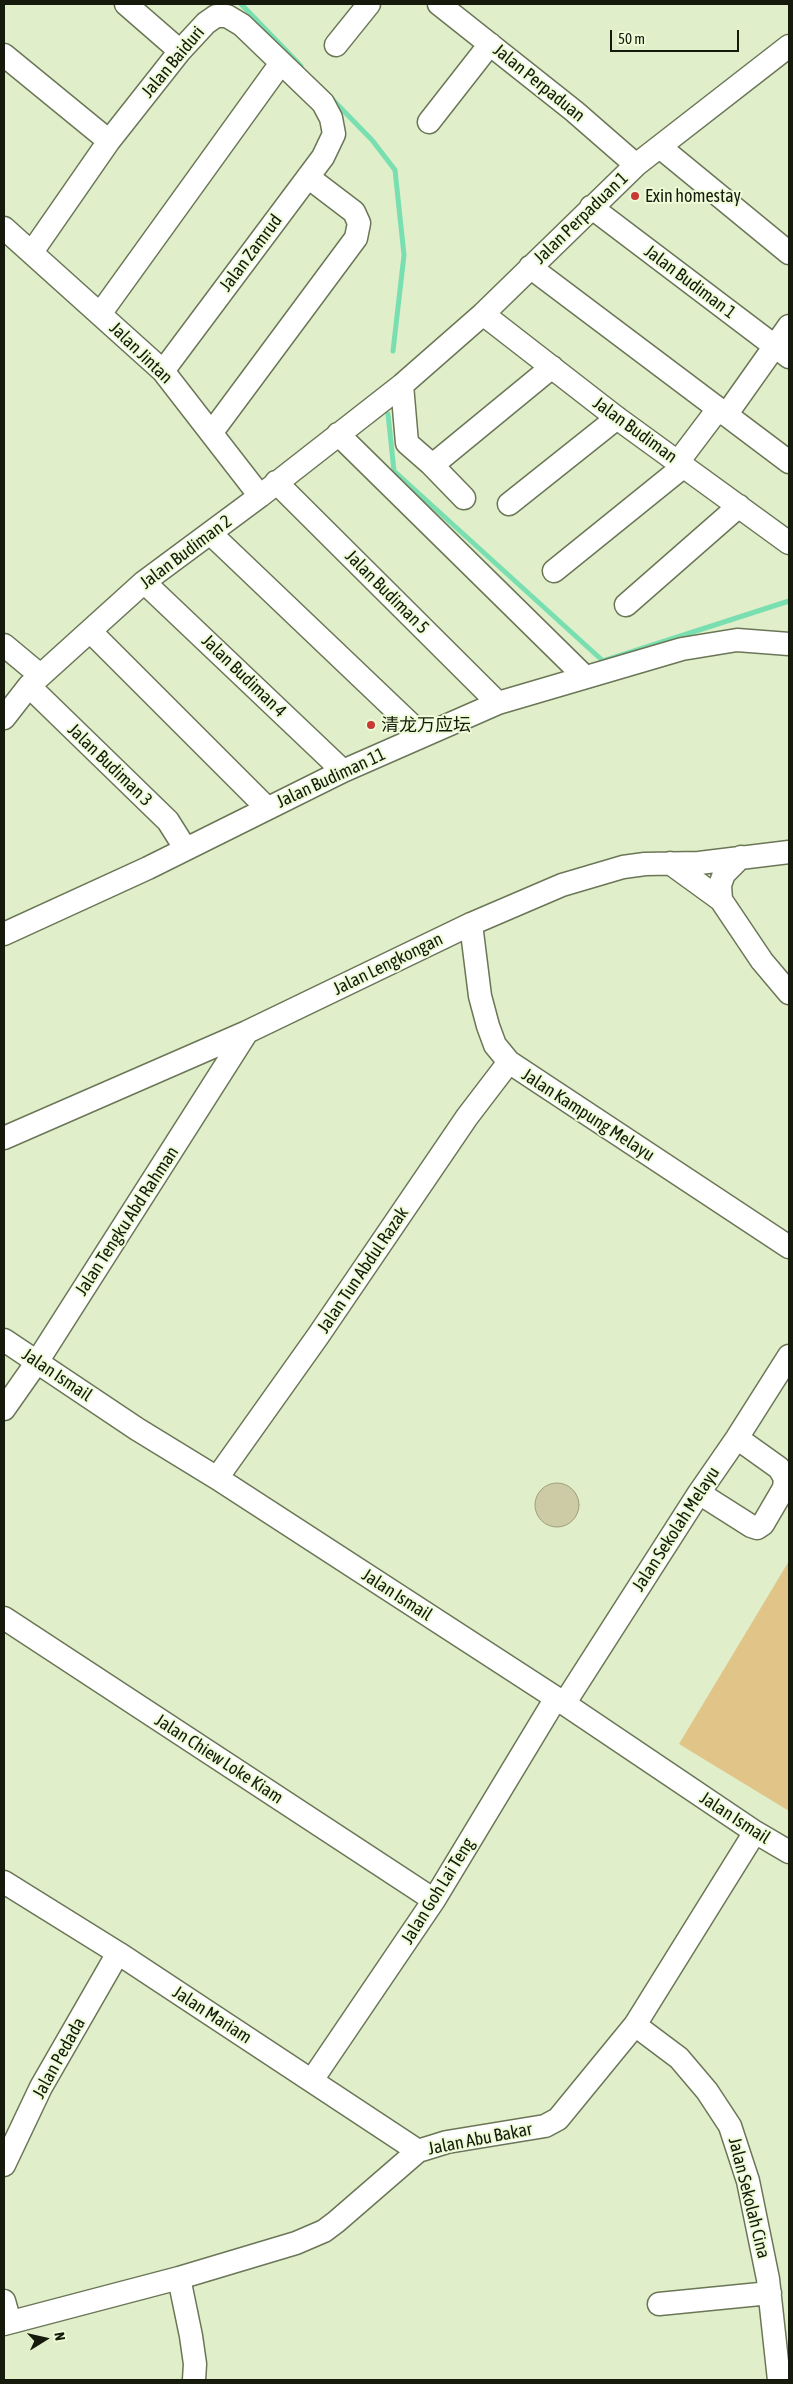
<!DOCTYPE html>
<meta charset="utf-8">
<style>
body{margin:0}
#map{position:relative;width:793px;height:2384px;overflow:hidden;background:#e0eeca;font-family:"Asap Condensed",sans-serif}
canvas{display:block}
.frame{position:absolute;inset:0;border:5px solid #151a0d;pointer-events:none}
.north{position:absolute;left:20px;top:2314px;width:50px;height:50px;-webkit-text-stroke:4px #edfbd7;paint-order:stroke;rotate:80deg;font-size:14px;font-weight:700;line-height:20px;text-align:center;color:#151a0d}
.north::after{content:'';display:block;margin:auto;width:18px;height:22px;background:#151a0d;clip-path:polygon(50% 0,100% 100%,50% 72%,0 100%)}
.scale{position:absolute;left:610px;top:30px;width:129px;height:22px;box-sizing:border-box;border:2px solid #151a0d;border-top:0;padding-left:6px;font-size:15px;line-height:18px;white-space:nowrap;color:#151a0d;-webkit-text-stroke:4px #edfbd7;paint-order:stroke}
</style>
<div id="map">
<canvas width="793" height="2384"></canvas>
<div class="frame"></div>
<div class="north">N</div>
<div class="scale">50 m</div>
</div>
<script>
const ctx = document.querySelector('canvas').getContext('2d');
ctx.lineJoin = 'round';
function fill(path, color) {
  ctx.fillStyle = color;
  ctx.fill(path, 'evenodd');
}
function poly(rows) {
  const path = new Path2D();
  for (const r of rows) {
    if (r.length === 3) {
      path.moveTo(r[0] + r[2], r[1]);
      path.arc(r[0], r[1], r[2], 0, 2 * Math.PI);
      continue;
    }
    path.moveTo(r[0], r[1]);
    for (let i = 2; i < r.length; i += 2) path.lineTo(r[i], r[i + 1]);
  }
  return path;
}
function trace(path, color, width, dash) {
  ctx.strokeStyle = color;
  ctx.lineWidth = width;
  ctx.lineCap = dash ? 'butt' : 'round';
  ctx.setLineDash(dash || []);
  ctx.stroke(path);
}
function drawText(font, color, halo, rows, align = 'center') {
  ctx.font = font + ' "Asap Condensed","Noto Sans SC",sans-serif';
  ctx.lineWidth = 4;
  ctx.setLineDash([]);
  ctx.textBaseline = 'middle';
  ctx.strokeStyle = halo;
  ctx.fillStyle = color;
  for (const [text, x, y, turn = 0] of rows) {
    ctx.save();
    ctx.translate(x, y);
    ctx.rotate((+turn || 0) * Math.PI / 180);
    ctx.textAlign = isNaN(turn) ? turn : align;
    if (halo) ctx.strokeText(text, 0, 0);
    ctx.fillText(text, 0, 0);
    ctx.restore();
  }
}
const green = poly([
 [789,1561,789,1811,679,1744]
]);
const stream = poly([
 [241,4,301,66],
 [331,98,372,140,395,170,404,255,393,351],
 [388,414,394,471,603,661,789,601]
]);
const building = poly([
 [557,1505,22]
]);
const minor = poly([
 [126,4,180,51],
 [439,4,574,111,636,165],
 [336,45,369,4],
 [4,55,109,141],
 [429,122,490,44],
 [660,147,789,253],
 [591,207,789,357],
 [4,228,163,371,260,496],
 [32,252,109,141,180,51,206,23,216,16,227,16,242,25,323,103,331,118,334,134,323,157,163,371],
 [530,267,789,462],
 [100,314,281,63],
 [483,314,617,418,789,543],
 [402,385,407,443,431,464,464,498],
 [726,415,789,326],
 [212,432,356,238,359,223,354,212,308,177],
 [338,434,585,677],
 [678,462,718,409],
 [431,464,440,459,552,367],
 [276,482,498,703],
 [509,504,617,418],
 [210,533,423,736],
 [554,571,684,466],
 [144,582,343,771],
 [626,605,739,506],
 [90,631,267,808],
 [4,645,40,675],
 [29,686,168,821,185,848],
 [4,718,29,686,144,582,260,496,402,385,483,314,636,165,789,46],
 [741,857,724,874,720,885,721,900,762,961,789,993],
 [670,863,721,900],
 [471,924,480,996,488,1026,495,1045,509,1062,789,1247],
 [4,934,148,868,343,771,498,703,682,649,737,640,789,644],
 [4,1138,247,1032,471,924,562,885,623,867,645,864,699,863,789,852],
 [4,1340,137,1429,217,1478,556,1698,755,1832,789,1852],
 [4,1409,37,1362,247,1032],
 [217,1478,318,1336,467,1117,509,1062],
 [699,1493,751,1526,757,1528,763,1524,784,1488,785,1478,779,1468,737,1438],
 [4,1618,434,1900],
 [564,1704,699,1493,737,1438,789,1356],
 [4,1882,118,1953,418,2151],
 [635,2025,679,2058,707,2091,730,2126,748,2181,768,2279,779,2380],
 [312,2080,434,1900,556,1698],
 [4,2165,41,2087,118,1953],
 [179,2278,191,2336,195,2364,194,2380],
 [4,2301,10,2322],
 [659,2304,770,2293],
 [4,2324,179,2278,296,2243,324,2231,336,2222,418,2151,447,2142,545,2126,558,2119,635,2025,755,1832]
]);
const markers = [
 [635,196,5,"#c83a33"],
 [371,725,5,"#c83a33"]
];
const streetNames = [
 ["Jalan Baiduri",173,62,-50],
 ["Jalan Perpaduan",539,83,39],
 ["Jalan Perpaduan 1",581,218,-44],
 ["Jalan Zamrud",251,253,-53],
 ["Jalan Budiman 1",690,282,37],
 ["Jalan Jintan",141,353,44],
 ["Jalan Budiman",635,430,36],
 ["Jalan Budiman 2",186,552,-37],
 ["Jalan Budiman 5",387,592,45],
 ["Jalan Budiman 4",244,676,44],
 ["Jalan Budiman 3",110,765,44],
 ["Jalan Budiman 11",331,778,-25],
 ["Jalan Lengkongan",388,964,-26],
 ["Jalan Kampung Melayu",588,1115,33],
 ["Jalan Tengku Abd Rahman",127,1221,-57],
 ["Jalan Tun Abdul Razak",363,1270,-56],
 ["Jalan Ismail",57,1375,34],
 ["Jalan Sekolah Melayu",676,1529,-57],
 ["Jalan Ismail",397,1595,33],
 ["Jalan Chiew Loke Kiam",219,1759,33],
 ["Jalan Ismail",735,1818,33],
 ["Jalan Goh Lai Teng",438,1891,-58],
 ["Jalan Mariam",212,2015,33],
 ["Jalan Pedada",59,2058,-61],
 ["Jalan Abu Bakar",480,2139,-11],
 ["Jalan Sekolah Cina",749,2198,76]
];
const poiNames = [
 ["Exin homestay",645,196],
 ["清龙万应坛",381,725]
];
fill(green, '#e1c488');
trace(stream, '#79dfb1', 5);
fill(building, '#cdcba6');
trace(building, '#9f9d79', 1);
trace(minor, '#6a7656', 25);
trace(minor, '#fff', 22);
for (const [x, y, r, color] of markers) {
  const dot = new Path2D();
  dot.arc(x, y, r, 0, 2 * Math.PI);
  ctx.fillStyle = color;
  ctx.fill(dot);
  trace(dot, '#edfbd7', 2);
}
drawText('18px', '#151a0d', '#edfbd7', streetNames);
drawText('18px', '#151a0d', '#edfbd7', poiNames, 'left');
</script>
